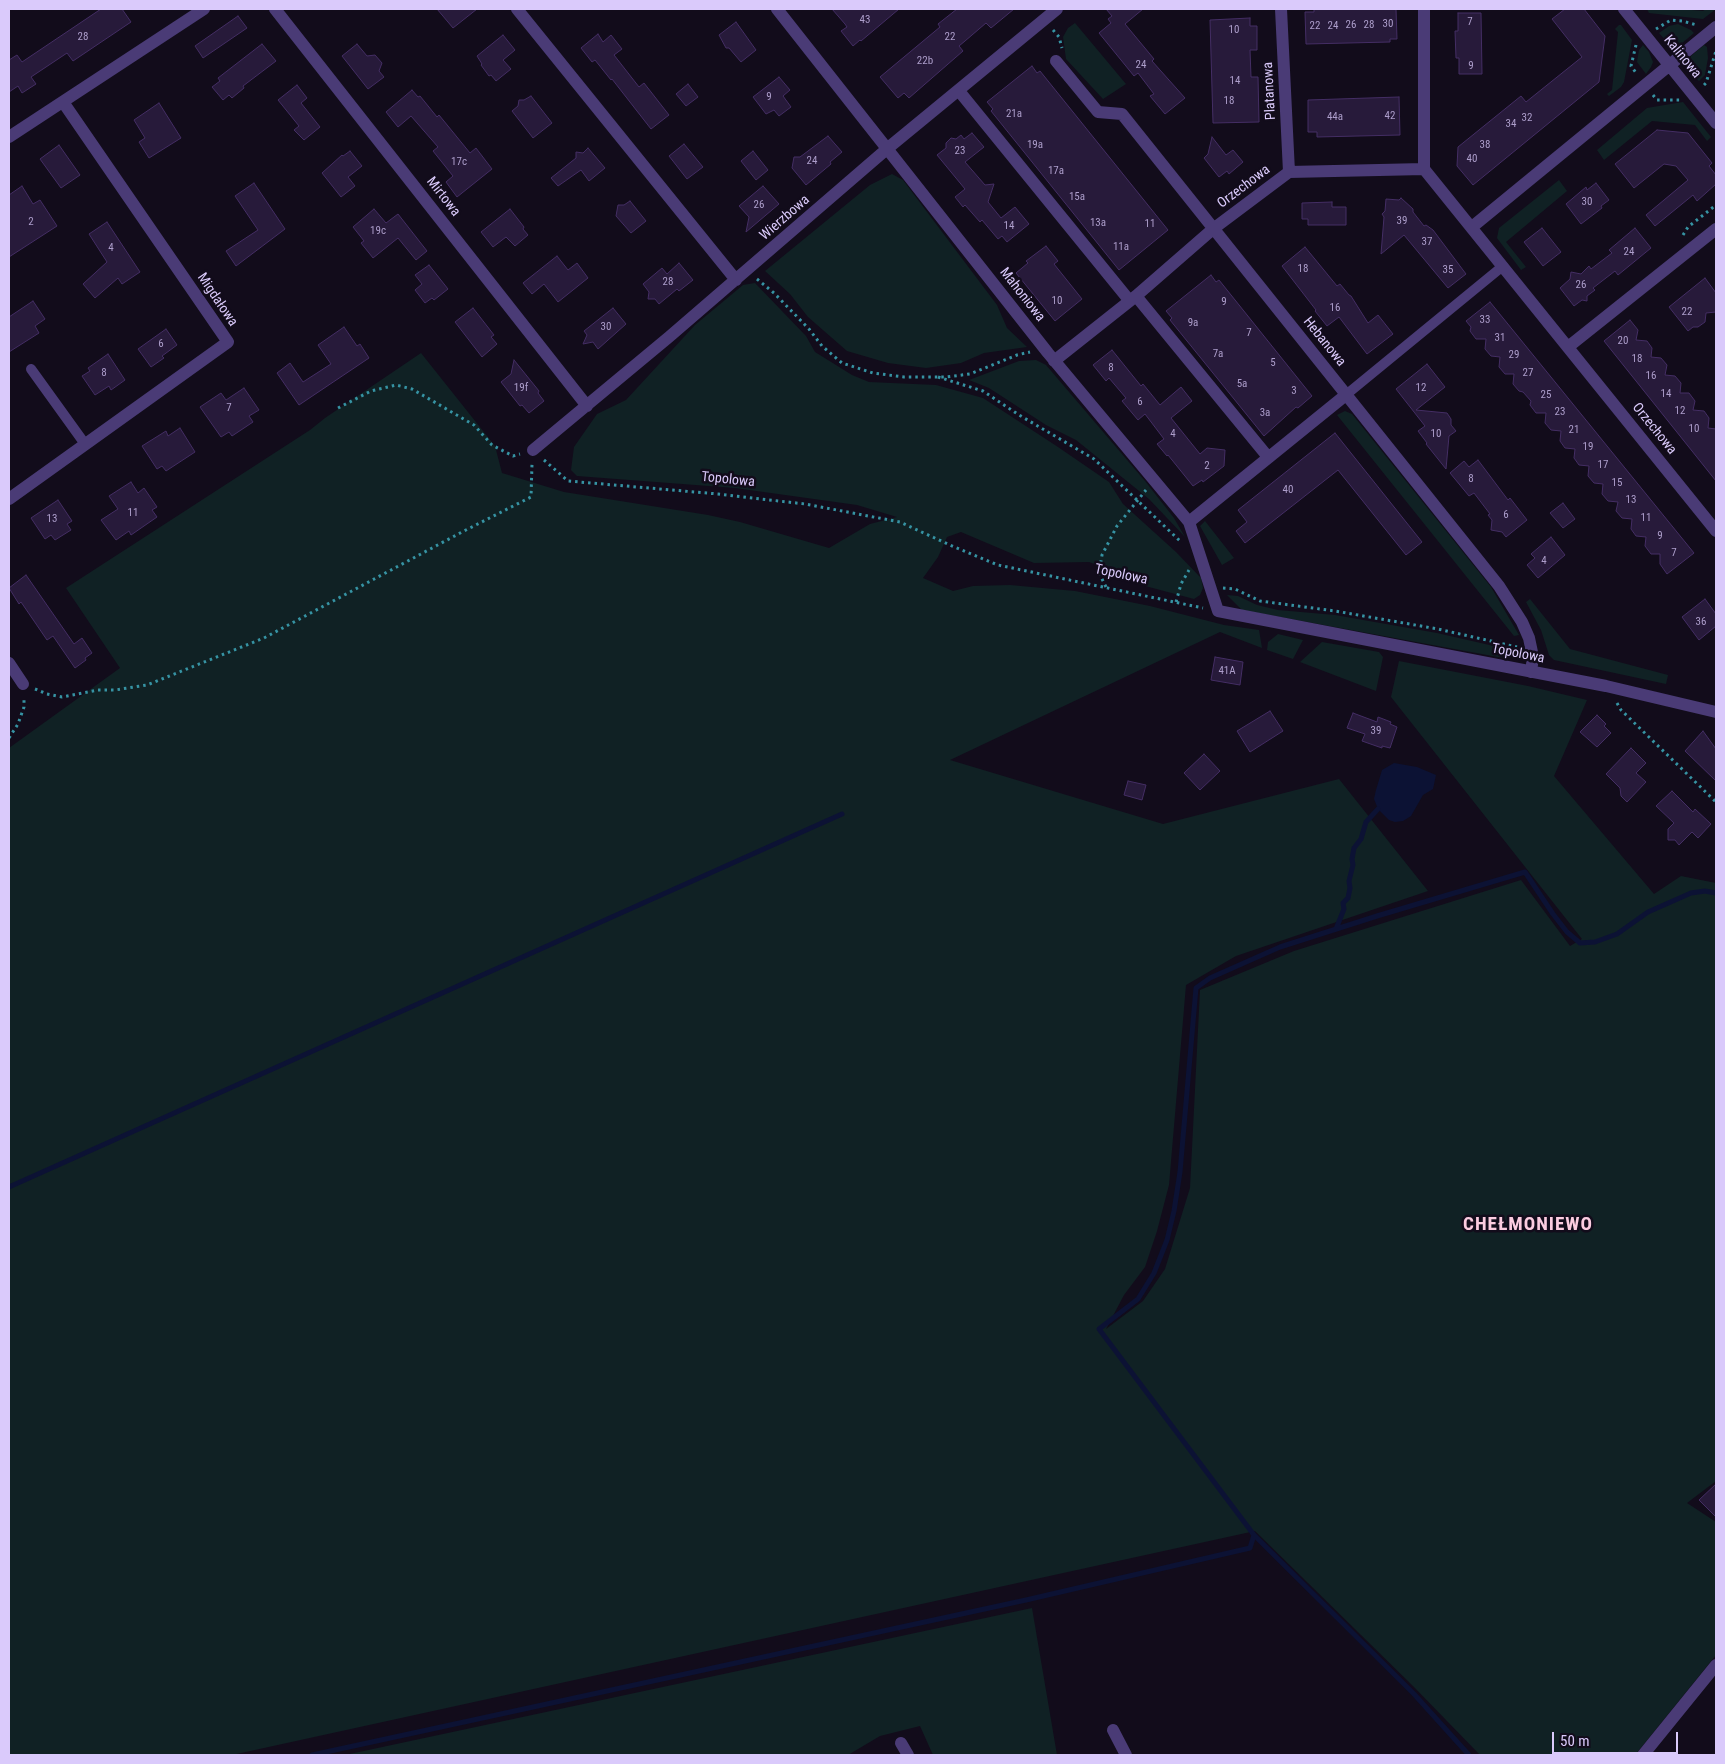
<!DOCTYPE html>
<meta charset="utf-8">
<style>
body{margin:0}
#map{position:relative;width:1725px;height:1764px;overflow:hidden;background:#120c1b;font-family:"Roboto Condensed",sans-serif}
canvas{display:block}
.frame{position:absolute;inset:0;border:10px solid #dacafb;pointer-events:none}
.scale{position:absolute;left:1552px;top:1732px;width:126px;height:22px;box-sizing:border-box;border:2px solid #dacafb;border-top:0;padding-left:6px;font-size:15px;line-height:18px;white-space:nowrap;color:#dacafb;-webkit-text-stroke:4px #120c1b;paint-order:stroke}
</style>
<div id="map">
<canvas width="1725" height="1764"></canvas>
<div class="frame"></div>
<div class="scale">50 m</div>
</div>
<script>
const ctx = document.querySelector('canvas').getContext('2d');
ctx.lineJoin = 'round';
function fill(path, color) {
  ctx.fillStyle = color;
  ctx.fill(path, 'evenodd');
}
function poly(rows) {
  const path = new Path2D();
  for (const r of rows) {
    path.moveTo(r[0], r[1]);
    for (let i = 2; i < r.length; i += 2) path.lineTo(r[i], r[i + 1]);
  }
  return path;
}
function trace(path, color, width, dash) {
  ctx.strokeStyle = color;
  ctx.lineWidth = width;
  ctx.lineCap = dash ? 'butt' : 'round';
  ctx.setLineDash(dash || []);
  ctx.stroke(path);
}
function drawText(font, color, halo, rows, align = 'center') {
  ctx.font = font + ' "Roboto Condensed",sans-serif';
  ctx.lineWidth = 5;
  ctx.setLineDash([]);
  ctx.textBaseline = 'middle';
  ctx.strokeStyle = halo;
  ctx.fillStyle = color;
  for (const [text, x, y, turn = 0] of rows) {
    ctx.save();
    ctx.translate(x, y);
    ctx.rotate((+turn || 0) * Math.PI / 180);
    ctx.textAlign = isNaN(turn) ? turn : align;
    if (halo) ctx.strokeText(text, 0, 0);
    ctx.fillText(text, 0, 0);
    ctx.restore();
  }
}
const green = poly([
 [1647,9,1680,9,1703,11,1706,9,1716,9,1703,19,1649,13],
 [1075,23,1126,84,1103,99,1066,59,1063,37,1068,28],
 [1678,24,1691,30,1694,33,1681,44,1668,43,1659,33,1669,26],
 [1619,25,1621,25,1632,40,1624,82,1621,87,1609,96,1607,94,1612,90,1618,32,1615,29],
 [1643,45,1649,52,1653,62,1651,67,1646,74,1637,62,1639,50],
 [1704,45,1707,47,1708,58,1705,75,1699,81,1690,72,1688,63,1691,56],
 [1683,102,1711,137,1707,141,1695,125,1652,121,1604,160,1597,150,1647,108],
 [892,174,903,180,997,305,1007,328,1027,347,984,353,961,363,926,368,888,363,847,351,808,317,790,294,765,271,870,185],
 [1559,180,1567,191,1506,242,1526,267,1521,270,1497,238,1499,228],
 [755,283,806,336,815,352,852,375,869,382,936,385,983,398,1058,447,1109,482,1123,504,1176,552,1201,578,1203,588,1200,595,1194,599,1134,583,1111,570,1089,562,1034,563,961,532,947,537,938,557,923,578,953,591,973,586,1010,585,1075,591,1150,606,1224,625,1259,630,1262,648,1220,632,950,760,1163,824,1339,779,1428,891,1236,956,1186,985,1169,1185,1157,1231,1145,1267,1124,1295,1106,1329,1143,1301,1165,1269,1190,1188,1200,990,1294,951,1521,880,1570,946,1582,939,1391,697,1399,661,1528,686,1587,700,1554,776,1654,894,1681,876,1716,883,1716,1481,1687,1503,1716,1522,1716,1655,1635,1755,1480,1755,1413,1686,1255,1531,232,1755,9,1755,9,748,120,668,66,588,310,430,325,418,421,353,495,446,502,473,564,492,708,515,740,522,829,548,870,524,897,517,857,505,735,488,577,476,571,470,574,447,597,414,626,400,695,325,743,285],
 [1036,360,1046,365,1145,481,1174,518,1185,537,1149,499,1076,440,1046,425,989,388,969,380,1019,361],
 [1345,411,1352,414,1491,587,1519,635,1514,636,1337,415],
 [1205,521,1234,558,1222,565,1200,526],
 [1227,595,1238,596,1257,605,1278,610,1335,615,1437,633,1520,652,1515,658,1498,657,1242,610],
 [1530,599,1570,649,1668,675,1666,684,1554,660,1549,655,1541,630,1526,602],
 [1278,634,1303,640,1293,659,1267,650,1268,642],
 [1322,642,1379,652,1383,657,1376,691,1300,662],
 [1032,1608,1057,1755,933,1755,920,1726,880,1736,848,1755,345,1755]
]);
const water = poly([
 [1394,763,1417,767,1436,775,1433,789,1423,795,1411,816,1403,821,1395,822,1389,820,1378,809,1374,799,1376,790,1382,770]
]);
const stream = poly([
 [1336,929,1344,909,1343,903,1348,898,1350,888,1349,881,1353,865,1352,859,1354,848,1361,839,1366,822,1378,809],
 [9,1187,842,814],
 [312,1755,1026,1600,1250,1548,1254,1535],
 [1469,1755,1414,1694,1254,1535,1099,1329,1138,1299,1154,1273,1167,1240,1174,1211,1180,1172,1196,988,1210,978,1280,947,1377,916,1525,872,1553,914,1567,932,1580,943,1595,942,1617,934,1648,912,1691,893,1705,891,1716,893]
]);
const building = poly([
 [101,9,122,9,131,22,73,61,67,53,31,77,36,84,22,93,18,86,9,92,9,60,17,55,22,62,101,9],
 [437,9,477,9,453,28,437,9],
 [832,9,899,9,861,41,860,40,853,46,841,31,847,27,845,24,832,9],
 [957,9,1014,9,991,28,986,23,965,41,959,46,963,51,909,98,904,93,898,98,880,77,940,27,938,24,957,9],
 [1106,9,1143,9,1125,24,1154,59,1152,61,1185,98,1165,114,1150,96,1154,94,1138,73,1134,76,1099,33,1111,23,1108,19,1112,16,1106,9],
 [1314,9,1396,9,1397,39,1390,39,1390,42,1306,44,1305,12,1314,12,1314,9],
 [1565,9,1584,9,1605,36,1599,82,1473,185,1457,166,1458,147,1521,96,1526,102,1582,57,1552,19,1565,9],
 [1458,13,1481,13,1482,74,1459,74,1459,58,1456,58,1455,31,1458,31,1458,13],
 [238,16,247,28,203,58,195,46,238,16],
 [1250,18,1250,26,1257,26,1257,50,1250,50,1251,77,1258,77,1259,122,1213,123,1210,20,1250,18],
 [736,22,756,50,741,62,729,48,726,48,719,35,736,22],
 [598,34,603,42,611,35,622,49,614,55,639,87,644,83,669,115,651,129,612,79,611,80,595,60,592,62,581,48,598,34],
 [503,35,515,50,503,60,511,69,496,81,491,75,489,76,481,65,482,64,477,56,503,35],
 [262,44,276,61,243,86,244,88,232,98,229,95,223,100,212,87,220,81,218,78,262,44],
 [357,44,367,56,375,55,382,63,379,71,384,77,368,89,342,56,357,44],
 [1032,66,1037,73,1040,71,1168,230,1119,270,991,111,993,109,987,102,1032,66],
 [779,77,790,90,783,96,791,107,779,116,774,110,766,114,753,97,779,77],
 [688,84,698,97,686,106,676,94,688,84],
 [297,85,307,98,301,103,320,127,304,140,294,130,299,126,278,100,297,85],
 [412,90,418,97,420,96,437,117,439,115,470,153,476,148,492,169,457,197,446,182,453,176,433,151,438,147,411,116,398,127,386,112,412,90],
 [531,96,552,123,533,138,512,111,518,106,519,100,524,100,531,96],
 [1399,97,1400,135,1317,137,1317,132,1308,132,1308,100,1399,97],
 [159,103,181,138,149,158,139,142,145,138,134,120,159,103],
 [1657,130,1688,133,1712,163,1709,166,1716,175,1716,184,1697,201,1693,195,1655,226,1646,215,1688,180,1676,166,1664,164,1634,188,1615,164,1657,130],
 [972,133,984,147,965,162,985,185,994,184,988,202,1001,218,1015,207,1029,224,1007,242,1002,236,998,239,982,220,980,222,965,205,963,207,955,197,965,189,937,155,946,148,946,143,951,138,956,139,961,135,964,139,972,133],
 [828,136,842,152,830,162,831,164,806,185,792,168,794,157,800,157,828,136],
 [1212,137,1226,155,1233,150,1243,162,1229,174,1227,171,1219,177,1204,158,1208,154,1212,137],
 [684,144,703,167,687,179,669,156,684,144],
 [59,145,80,175,61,188,40,159,59,145],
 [588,148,605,168,589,181,581,170,558,186,551,178,576,158,576,152,583,153,588,148],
 [350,151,362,166,348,177,355,186,341,197,322,173,342,155,343,156,350,151],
 [753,151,768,170,756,180,741,161,753,151],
 [254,183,285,229,236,266,226,251,258,230,235,196,254,183],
 [1596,183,1609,200,1601,206,1602,208,1581,224,1566,204,1586,187,1587,190,1596,183],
 [22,186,33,204,40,200,57,226,9,257,9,195,22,186],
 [763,186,779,204,746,232,749,217,739,206,763,186],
 [1401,198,1413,209,1413,212,1424,226,1426,225,1433,230,1466,274,1448,288,1404,235,1381,254,1384,217,1382,214,1385,211,1386,199,1399,200,1401,198],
 [630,201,646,221,631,233,616,216,618,205,624,205,630,201],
 [1332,202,1332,207,1346,207,1346,225,1308,225,1308,219,1302,219,1302,203,1332,202],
 [374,209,386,223,398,214,427,251,416,260,398,238,373,258,361,243,364,241,353,227,374,209],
 [510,209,524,227,523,229,528,235,515,246,506,237,493,247,481,232,510,209],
 [107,222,140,272,122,284,118,278,95,298,83,284,107,262,89,234,107,222],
 [1542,228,1561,252,1543,266,1524,242,1542,228],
 [1635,228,1651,248,1618,275,1615,271,1593,288,1595,290,1587,296,1587,301,1582,300,1574,306,1560,288,1570,279,1571,272,1581,274,1589,266,1591,269,1612,253,1609,250,1635,228],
 [1046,246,1058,261,1054,264,1082,299,1055,321,1016,273,1028,263,1026,261,1046,246],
 [1305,247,1337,286,1340,284,1349,295,1351,296,1368,323,1378,315,1393,334,1367,354,1339,317,1327,326,1315,311,1316,310,1282,266,1305,247],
 [557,256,568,270,577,263,588,278,558,302,544,284,532,294,523,283,557,256],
 [679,263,693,280,679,291,677,289,659,304,655,299,648,299,649,292,643,284,662,268,667,274,679,263],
 [429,265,448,289,434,300,432,298,425,303,415,290,422,284,415,275,429,265],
 [1211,275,1216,282,1219,280,1312,396,1298,408,1296,407,1264,436,1170,320,1172,318,1166,311,1211,275],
 [1705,278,1716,293,1716,312,1706,313,1705,322,1698,327,1693,327,1688,331,1669,307,1705,278],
 [33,301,45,319,35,326,39,333,9,352,9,317,33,301],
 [1490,302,1694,553,1667,574,1660,564,1660,554,1651,554,1645,546,1646,537,1636,536,1631,529,1632,519,1622,518,1616,511,1618,502,1608,501,1602,494,1603,484,1594,483,1588,476,1589,466,1579,465,1574,458,1575,449,1565,448,1560,441,1561,431,1551,430,1545,423,1546,413,1536,413,1530,405,1531,401,1523,392,1519,391,1513,384,1514,374,1505,374,1499,367,1500,357,1491,356,1485,349,1486,339,1476,339,1470,331,1471,327,1466,321,1490,302],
 [473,308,494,335,491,337,497,344,482,357,455,322,473,308],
 [613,308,626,324,598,349,593,342,583,344,587,335,584,331,613,308],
 [1630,320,1638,330,1636,340,1647,341,1652,348,1651,357,1661,358,1667,365,1665,375,1675,376,1681,383,1680,393,1689,393,1695,401,1693,410,1704,411,1709,418,1708,428,1716,429,1716,481,1604,341,1630,320],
 [344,327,357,346,360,344,369,358,299,405,277,373,290,363,303,382,331,364,318,345,344,327],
 [166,329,177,345,162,356,164,358,151,367,138,349,166,329],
 [1112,350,1141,386,1143,384,1160,405,1181,387,1192,401,1171,418,1200,454,1207,448,1225,450,1224,466,1203,482,1202,480,1193,486,1168,455,1167,456,1157,444,1164,439,1145,414,1138,420,1122,401,1126,398,1109,378,1106,381,1093,365,1112,350],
 [108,354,125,380,111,390,109,386,95,395,82,376,90,371,88,368,108,354],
 [514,360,539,391,538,393,544,401,529,413,522,405,520,406,501,382,511,374,514,360],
 [1427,364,1445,387,1416,410,1447,413,1451,419,1451,425,1456,431,1449,436,1446,469,1426,444,1427,443,1418,431,1425,426,1396,389,1427,364],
 [244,388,259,410,249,416,253,422,232,436,229,432,221,437,200,407,221,393,226,400,244,388],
 [180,428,195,452,166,471,162,466,157,469,142,446,166,431,168,436,180,428],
 [1335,433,1422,542,1406,555,1338,470,1245,543,1236,531,1247,522,1238,510,1335,433],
 [1478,460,1508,500,1510,498,1527,520,1506,537,1502,532,1491,530,1492,520,1488,515,1490,514,1474,493,1469,496,1450,473,1464,461,1469,467,1478,460],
 [131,482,138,493,144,488,157,507,152,510,157,517,131,535,129,531,116,540,101,520,118,509,109,496,131,482],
 [58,500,72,521,67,524,71,530,55,540,51,535,45,539,31,518,58,500],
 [1563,503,1575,519,1563,528,1550,513,1563,503],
 [1551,537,1565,555,1538,578,1527,565,1535,558,1531,554,1551,537],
 [26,575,74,644,82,638,92,653,85,658,86,660,75,668,53,636,47,640,21,602,19,604,9,588,26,575],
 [1705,599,1716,614,1716,626,1699,640,1682,617,1705,599],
 [1215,657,1243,662,1240,685,1211,680,1215,657],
 [1270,711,1283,731,1250,752,1237,731,1270,711],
 [1353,713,1377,722,1378,717,1391,722,1390,724,1397,727,1390,748,1382,746,1382,748,1362,741,1365,734,1347,728,1353,713],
 [1597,715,1606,724,1604,726,1611,733,1597,747,1580,732,1597,715],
 [1703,731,1716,749,1716,781,1685,751,1703,731],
 [1631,748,1646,763,1636,773,1646,782,1627,802,1621,796,1620,788,1606,774,1631,748],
 [1204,754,1220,771,1200,790,1184,773,1204,754],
 [1128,781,1146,785,1142,800,1124,795,1128,781],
 [1672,791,1693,812,1695,809,1711,824,1698,838,1692,832,1679,845,1675,840,1668,840,1668,829,1674,823,1656,806,1672,791],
 [1716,1484,1716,1517,1699,1500,1716,1484]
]);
const path = poly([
 [1656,29,1671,20,1682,21,1697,25],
 [1053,30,1059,37,1062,48],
 [1636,45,1631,66,1637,74],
 [1704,85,1706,83,1716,51],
 [1653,95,1657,100,1680,100],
 [1683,235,1688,227,1716,205],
 [757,279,774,293,809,329,822,346,842,363,873,373,904,377,946,377,970,374,1017,355,1030,352],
 [938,377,983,391,1019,415,1094,459,1180,541],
 [338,408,371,391,396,385,412,389,474,425,492,445,513,456,520,454],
 [544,460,568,481,718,494,805,504,900,522,952,546,998,565,1203,608],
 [1106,587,1099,573,1102,555,1117,526,1146,490],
 [1223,588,1235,589,1260,601,1335,611,1438,629,1517,647],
 [1176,602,1181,584,1189,570],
 [35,689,47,694,62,697,98,690,115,690,147,685,264,638,462,532,531,497,532,464],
 [1617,703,1621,710,1716,802],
 [9,738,18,724,24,707,24,697]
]);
const service = poly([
 [31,369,85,444],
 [1347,394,1503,266]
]);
const minor = poly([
 [275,9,587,406],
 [517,9,736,280],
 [777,9,1048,353,1189,522,1218,611,1606,686,1716,712],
 [1281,9,1289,172],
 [1424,9,1424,169],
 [1624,9,1716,123],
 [1056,61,1098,112,1122,114,1499,586,1522,622,1529,638,1533,657,1531,672],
 [959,91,1129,300],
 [9,137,204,9],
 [1472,227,1716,27],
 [1136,296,1268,457],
 [1568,347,1716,229],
 [1054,361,1136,296,1213,229,1289,172,1424,169,1716,531],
 [533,450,669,337,888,148,1057,9],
 [9,499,228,342,63,102],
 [1189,522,1347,394],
 [9,663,23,684],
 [1113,1730,1126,1755],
 [901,1743,908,1755],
 [1643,1755,1716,1665]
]);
const numberNames = [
 ["43",865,20],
 ["7",1470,22],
 ["30",1388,24],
 ["26",1351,25],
 ["28",1369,25],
 ["22",1315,26],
 ["24",1333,26],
 ["10",1234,30],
 ["28",83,37],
 ["22",950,37],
 ["22b",925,61],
 ["24",1141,65],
 ["9",1471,66],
 ["14",1235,81],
 ["9",769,97],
 ["18",1229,101],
 ["21a",1014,114],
 ["42",1390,116],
 ["44a",1335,117],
 ["32",1527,118],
 ["34",1511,124],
 ["19a",1035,145],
 ["38",1485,145],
 ["23",960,151],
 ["40",1472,159],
 ["24",812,161],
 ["17c",459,162],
 ["17a",1056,171],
 ["15a",1077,197],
 ["30",1587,202],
 ["26",759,205],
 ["39",1402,221],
 ["2",31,222],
 ["13a",1098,223],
 ["11",1150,224],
 ["14",1009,226],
 ["19c",378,231],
 ["37",1427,242],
 ["11a",1121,247],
 ["4",111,248],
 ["24",1629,252],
 ["18",1303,269],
 ["35",1448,270],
 ["28",668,282],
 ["26",1581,285],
 ["10",1057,301],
 ["9",1224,302],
 ["16",1335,308],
 ["22",1687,312],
 ["33",1485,320],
 ["9a",1193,323],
 ["30",606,327],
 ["7",1249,333],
 ["31",1500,338],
 ["20",1623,341],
 ["6",161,344],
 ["7a",1218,354],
 ["29",1514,355],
 ["18",1637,359],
 ["5",1273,363],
 ["8",1111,368],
 ["8",104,373],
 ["27",1528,373],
 ["16",1651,376],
 ["5a",1242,384],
 ["19f",521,388],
 ["12",1421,388],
 ["3",1294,391],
 ["14",1666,394],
 ["25",1546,395],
 ["6",1140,402],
 ["7",229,408],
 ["12",1680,411],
 ["23",1560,412],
 ["3a",1265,413],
 ["10",1694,429],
 ["21",1574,430],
 ["4",1173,434],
 ["10",1436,434],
 ["19",1588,447],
 ["17",1603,465],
 ["2",1207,466],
 ["8",1471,479],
 ["15",1617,483],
 ["40",1288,490],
 ["13",1631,500],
 ["11",133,513],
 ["6",1506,515],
 ["11",1646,518],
 ["13",52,519],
 ["9",1660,536],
 ["7",1674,553],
 ["4",1544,561],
 ["36",1701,622],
 ["41A",1227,671],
 ["39",1376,731]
];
const streetNames = [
 ["Kalinowa",1682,57,51],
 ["Platanowa",1270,91,-93],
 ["Orzechowa",1244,187,-37],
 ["Mirtowa",443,197,52],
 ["Wierzbowa",785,218,-41],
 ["Mahoniowa",1022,295,52],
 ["Migdałowa",217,300,56],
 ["Hebanowa",1324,342,51],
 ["Orzechowa",1654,429,51],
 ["Topolowa",728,480,6],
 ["Topolowa",1121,575,12],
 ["Topolowa",1518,654,11]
];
const districtNames = [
 ["CHEŁMONIEWO",1528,1225]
];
fill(green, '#102124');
fill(water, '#0c1234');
trace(stream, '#0c1234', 5);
fill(building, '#271a3a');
trace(building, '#442e64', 1);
trace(path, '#3693a3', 3, [2.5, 4]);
trace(service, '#4a3b76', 10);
trace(minor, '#4a3b76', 12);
drawText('11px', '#ad9ecb', null, numberNames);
drawText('14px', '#dacafb', '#120c1b', streetNames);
ctx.letterSpacing = '1px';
drawText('bold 19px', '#fbcce0', '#120c1b', districtNames);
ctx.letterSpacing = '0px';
</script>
